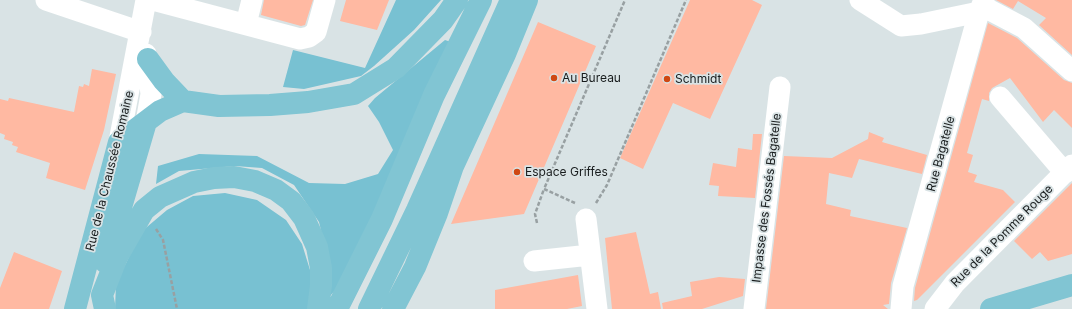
<!DOCTYPE html>
<meta charset="utf-8">
<style>
body{margin:0}
canvas{display:block;background:#d9e3e5}
</style>
<canvas width="1072" height="309"></canvas>
<script>
const ctx = document.querySelector('canvas').getContext('2d');
ctx.lineJoin = 'round';
function fill(path, color) {
  ctx.fillStyle = color;
  ctx.fill(path, 'evenodd');
}
function poly(rows) {
  const path = new Path2D();
  for (const r of rows) {
    path.moveTo(r[0], r[1]);
    for (let i = 2; i < r.length; i += 2) path.lineTo(r[i], r[i + 1]);
  }
  return path;
}
function trace(path, color, width, dash) {
  ctx.strokeStyle = color;
  ctx.lineWidth = width;
  ctx.lineCap = dash ? 'butt' : 'round';
  ctx.setLineDash(dash || []);
  ctx.stroke(path);
}
function drawText(font, color, halo, rows, align = 'center') {
  ctx.font = font + ' Inter,sans-serif';
  ctx.lineWidth = 3.5;
  ctx.setLineDash([]);
  ctx.textBaseline = 'middle';
  ctx.strokeStyle = halo;
  ctx.fillStyle = color;
  for (const [text, x, y, turn = 0] of rows) {
    ctx.save();
    ctx.translate(x, y);
    ctx.rotate((+turn || 0) * Math.PI / 180);
    ctx.textAlign = isNaN(turn) ? turn : align;
    if (halo) ctx.strokeText(text, 0, 0);
    ctx.fillText(text, 0, 0);
    ctx.restore();
  }
}
const green = poly([
 [396,0,441,0,414,30,374,66,361,76,304,89,283,87,293,50,365,68],
 [445,40,451,42,377,206,338,287,330,296,331,271,319,222,294,185,262,168,235,166,179,171,156,184,158,166,199,154,257,156,309,183,345,184,378,174,393,150,379,122,368,106,375,98],
 [225,193,257,200,286,220,302,244,310,270,312,297,309,309,115,309,116,284,141,232,167,210,193,196]
]);
const building = poly([
 [264,0,313,0,305,25,301,26,261,15],
 [346,0,389,0,377,30,340,21],
 [690,0,752,0,762,5,710,119,673,103,643,169,620,158],
 [996,0,1072,0,1072,55,1039,25,1046,18,1018,1,1013,9],
 [538,22,596,46,573,100,524,214,451,224],
 [988,23,1017,38,1064,80,1072,83,1072,128,1054,110,1043,122,1010,78,992,88,989,93,989,101,982,99,967,153,973,155,968,172,977,175,974,182,1003,190,1015,202,917,300,914,301,915,288],
 [92,69,116,74,104,130,85,190,46,178,50,163,16,152,18,147,12,145,13,142,4,139,5,135,0,133,0,99,8,101,9,98,74,112,79,86,83,87,84,84,89,86],
 [869,132,884,138,882,142,927,155,922,174,859,159,852,178,829,173,826,204,851,210,850,216,907,228,891,283,889,304,883,305,888,309,766,309,784,156,832,158,868,139],
 [753,134,762,134,755,198,718,196,719,186,709,185,713,163,736,167,738,148,752,150],
 [1072,183,1072,254,1048,261,1040,252,1032,259,1014,241],
 [636,232,650,294,658,292,661,309,612,309,605,238],
 [14,252,62,271,49,309,0,309,0,288],
 [578,275,582,306,567,309,495,309,495,290],
 [719,277,745,279,743,296,702,309,663,309,662,303,692,296,690,282]
]);
const path = poly([
 [575,203,544,189,625,0],
 [596,203,607,185,686,0],
 [537,223,535,214,544,189],
 [156,229,163,240,177,309]
]);
const minor = poly([
 [46,0,141,32],
 [153,0,300,39,309,37,316,32,325,0],
 [860,0,901,26,921,24,979,12],
 [982,6,1024,28,1072,71],
 [246,24,252,0],
 [1000,97,1065,173],
 [146,122,151,94,146,54],
 [119,142,146,0],
 [586,219,597,309],
 [534,261,590,255],
 [754,309,780,87],
 [901,309,903,286,979,12,984,0],
 [935,309,955,283,1072,165]
]);
const major = poly([
 [148,59,164,81,183,101],
 [105,262,146,122],
 [75,309,119,142,160,111,183,101,219,106,270,105,308,102,354,94,396,68,443,20,457,0],
 [105,309,102,295,117,257,144,210,160,197,194,182,214,178,234,177,255,181,276,190,291,201,304,218,317,247,321,268,321,285,318,309],
 [337,309,382,219,434,95,481,0],
 [369,309,417,210,511,0],
 [393,309,415,267,437,213,453,166,505,54,527,0],
 [991,309,1072,285]
]);
const markers = [
 [554,78,4,"#cf4813"],
 [667,79,4,"#cf4813"],
 [517,172,4,"#cf4813"]
];
const poiNames = [
 ["Au Bureau",562,78],
 ["Schmidt",675,79],
 ["Espace Griffes",525,172]
];
const streetNames = [
 ["Rue Bagatelle",941,154,-75],
 ["Rue de la Chaussée Romaine",110,171,-76],
 ["Impasse des Fossés Bagatelle",767,198,-83],
 ["Rue de la Pomme Rouge",1002,236,-45]
];
fill(green, '#78c1d2');
fill(building, '#ffb9a2');
trace(path, '#98a0a2', 2.5, [4, 2]);
trace(minor, '#fff', 21);
trace(major, '#81c5d3', 22);
for (const [x, y, r, color] of markers) {
  const dot = new Path2D();
  dot.arc(x, y, r, 0, 2 * Math.PI);
  ctx.fillStyle = color;
  ctx.fill(dot);
  trace(dot, '#d9e3e5', 1.5);
}
drawText('12px', '#181c1d', '#d9e3e5', poiNames, 'left');
drawText('12px', '#181c1d', '#d9e3e5', streetNames);
</script>
